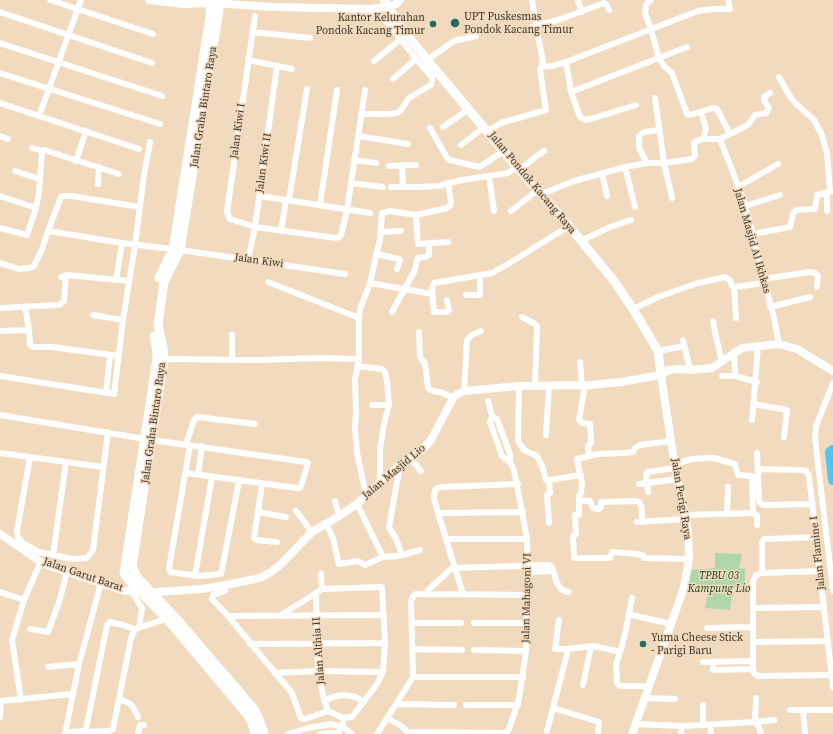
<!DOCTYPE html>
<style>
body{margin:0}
canvas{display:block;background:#f1dabe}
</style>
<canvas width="833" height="734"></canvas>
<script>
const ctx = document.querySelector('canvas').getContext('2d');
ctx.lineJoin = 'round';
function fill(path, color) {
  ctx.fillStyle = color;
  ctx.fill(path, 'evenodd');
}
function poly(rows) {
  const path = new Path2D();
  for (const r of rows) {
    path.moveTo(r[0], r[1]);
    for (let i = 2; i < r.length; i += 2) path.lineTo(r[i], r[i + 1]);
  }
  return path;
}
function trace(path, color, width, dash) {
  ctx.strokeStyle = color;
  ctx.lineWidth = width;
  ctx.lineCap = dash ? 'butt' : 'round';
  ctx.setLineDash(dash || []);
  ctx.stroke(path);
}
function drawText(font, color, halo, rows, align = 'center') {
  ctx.font = font + ' "Source Serif 4",serif';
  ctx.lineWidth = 3;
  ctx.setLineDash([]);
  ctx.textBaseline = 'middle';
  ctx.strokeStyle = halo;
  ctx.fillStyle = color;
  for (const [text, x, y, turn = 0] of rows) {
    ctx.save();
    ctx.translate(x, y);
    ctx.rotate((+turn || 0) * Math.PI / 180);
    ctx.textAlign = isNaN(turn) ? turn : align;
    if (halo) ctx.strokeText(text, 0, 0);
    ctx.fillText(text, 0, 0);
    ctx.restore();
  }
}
const green = poly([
 [715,553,742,554,739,568,745,569,745,586,733,589,730,610,705,608,708,593,687,587,691,570,715,568]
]);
const river = poly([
 [833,450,830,452,833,480]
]);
const minor = poly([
 [50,0,153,34],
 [532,0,536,26,561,19,604,3,606,4,609,10],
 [578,0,582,12],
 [651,0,646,4,645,13,651,30,659,58,664,66,672,73,687,114,690,115,713,108,717,109,730,134],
 [0,12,152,63],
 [255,16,227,212,230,219,255,227,336,238,339,237,341,235,347,210,365,90],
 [253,32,310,38],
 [0,43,162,96],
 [248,60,292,69],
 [427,60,454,41,476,36],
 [374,61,401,39],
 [566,62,571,92,580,117,585,120,594,118,636,105],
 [541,67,552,66,566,62,698,11,712,9,730,9,728,0],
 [0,73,160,124],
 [779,77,789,95,796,104,814,120,822,135,827,154,830,192],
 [393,79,416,59],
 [571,92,687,47],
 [655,98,664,163,672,198],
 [0,103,139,149],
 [701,112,706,129,703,139],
 [361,114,390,114,397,113,401,110,409,98,424,89,431,85,432,81,432,77,416,59,389,24,370,9],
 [39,116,81,0],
 [443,127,469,109],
 [430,128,446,156,449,160,454,161,479,167,504,151],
 [488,131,501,123,546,110,540,70,543,62,540,46,536,26,532,27],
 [0,136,8,139],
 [358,136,408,144],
 [720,139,742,196,754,237,754,241,774,318,779,344],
 [461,145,484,127],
 [32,148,42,151],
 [354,160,376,163],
 [76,161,86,131],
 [647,163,639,148,639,136,644,132,660,130],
 [402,165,403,187],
 [389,166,416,165],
 [625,167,635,207],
 [520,170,534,158,544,151],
 [15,171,39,179],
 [602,173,607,196],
 [489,176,494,211],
 [351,183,383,187],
 [98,184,99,167],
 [391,187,418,187,439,186,462,180,508,173,517,167],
 [738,187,778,164],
 [827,192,827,211],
 [542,194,574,181,625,167,647,163,664,163,692,159,695,156,694,143,696,141,703,139,720,139,748,125,755,115,766,113,769,108,765,102,764,97,770,93],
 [0,196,36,208],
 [260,196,370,213],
 [289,200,307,89],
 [320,205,337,90],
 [745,206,780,195],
 [140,207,71,196,63,196,61,197,48,231,122,243,180,250,345,274],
 [511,211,538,190],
 [416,215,418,244,448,242],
 [0,228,27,235,36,208,39,192,42,152,44,150,119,174],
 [281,231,286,200],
 [380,232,401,231],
 [754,237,758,233,790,227,793,214,796,210,815,209,817,195,833,191],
 [581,241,610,227,631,220],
 [376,254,399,259,400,260,397,269],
 [248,260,255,227,277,66],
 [0,263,19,269,29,268,34,266,42,249,48,231],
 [61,277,67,275,129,281],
 [764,279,809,272,815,273,818,276,817,287],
 [116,280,122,243],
 [268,282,359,318,360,309,370,283,380,239,382,213,390,211,416,215,447,208,450,206,451,202,448,183],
 [370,283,432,294],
 [734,287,736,318],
 [466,295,480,295,480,275],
 [447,300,449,310,447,312,434,312,432,288,434,283,492,273,508,264,569,226],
 [25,306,29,330],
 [770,307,810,297],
 [0,308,59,305,64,301,66,275],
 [633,309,658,297,698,283,725,277,730,280,732,286,734,287,765,283],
 [392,312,415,270,417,260,418,258,428,256,429,255,429,243],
 [93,315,123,320],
 [522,317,535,324,537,326,535,385],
 [359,318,359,359,355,379,356,412,355,427,357,453,366,495],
 [713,321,716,337,722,362],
 [0,331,29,330,30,345,33,347,52,347,119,356],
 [419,332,420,357,425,364,428,388,430,390,443,393,453,398],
 [232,335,232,360],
 [683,340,690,370],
 [658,351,684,346],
 [164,359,258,360,321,358,359,359],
 [580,362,582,385],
 [357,366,382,369,385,372,387,381,389,405,384,424,380,449,380,482],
 [0,376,114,394,123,320,135,245,144,175,150,142],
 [722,376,735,376,734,352],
 [735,376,757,382],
 [833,383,816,426,815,439,833,591],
 [585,385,579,420,582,423,590,424,591,443,588,446,589,456],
 [519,386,518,441,524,450,537,456,542,466,546,480,549,480],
 [464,391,467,340,472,335,481,331],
 [106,393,110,355],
 [753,404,787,410,784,437],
 [372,405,389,405],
 [0,415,145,439,306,462,308,463,301,486,300,488,297,488,186,473],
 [492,416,497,419,510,454,510,462],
 [752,420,758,346],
 [546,435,549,385],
 [671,441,640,445,635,448,633,452,623,453,598,454,577,459,582,484,581,493,579,495,579,515,575,515,576,534,573,536,574,558,610,558,612,552,637,554,644,556,644,558,689,559],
 [186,444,194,420,197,417,255,424],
 [190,445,169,568,170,572,198,576,221,574,239,481],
 [0,453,103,467],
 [757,453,759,499,760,503,764,505,813,504],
 [30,457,17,531,18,537,23,543,39,552,72,559,87,558,93,550,108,432],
 [410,458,421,471],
 [675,464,692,459,708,458,714,458,735,464,738,475,752,476,753,513],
 [400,465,389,527,396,539,402,555,420,550],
 [757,469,802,470,806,471,809,476,833,688],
 [198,475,202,446],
 [262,484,254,538,256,540,277,542],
 [639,484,678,479],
 [648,492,646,474,647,472,675,468],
 [579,500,590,501,593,508,599,509,601,507,601,502,636,501,639,502,642,508,642,522],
 [335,501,339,516],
 [357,504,383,557],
 [296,511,312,532],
 [258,512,286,517],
 [438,513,523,512],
 [753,513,757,515,757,525],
 [727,514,728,487],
 [685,515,753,513],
 [637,522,686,519],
 [326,523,333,538,339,564,358,561,365,565,383,557],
 [549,523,547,495,550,493,549,480,581,475],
 [817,537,768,539,764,539,762,543,762,573,756,575,753,581,753,669,754,673,758,676,831,675],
 [446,539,527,539],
 [53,555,66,462],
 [383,557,397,556,402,555],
 [454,568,549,565,552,567,557,583,560,588,564,591,569,592],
 [528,572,553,571],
 [762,573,820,571],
 [321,574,322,589],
 [195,575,212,477],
 [225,591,213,595,212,599,228,616,292,693,300,716,302,719,305,719,328,711],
 [0,592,24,600],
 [133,594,142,608,139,628],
 [424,594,454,566],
 [463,594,438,513,434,498,435,490,437,488,443,487,518,484],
 [632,598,625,634,619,656,616,664,617,683,620,686,649,686],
 [753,608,824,607],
 [628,614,671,624],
 [281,615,316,593,322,589,380,587,382,587,385,643,383,672,377,684,352,717,343,718,328,711,323,695,318,671,316,593],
 [228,616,384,615],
 [559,620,555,649,567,649,594,646,620,652],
 [412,623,461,623],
 [474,623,528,623],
 [707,628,753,627],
 [30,629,48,632,59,602,67,572],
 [135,629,123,625,110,622,107,625,86,729,87,732,109,731,113,729,131,638,135,629,169,618],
 [753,642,828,641],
 [250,644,385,643],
 [412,649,462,650],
 [474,650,526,651],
 [703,662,752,661],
 [713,662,713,670,753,669],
 [48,667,79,664],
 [275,673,318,671,383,672],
 [413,677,523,677],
 [583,685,591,646],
 [645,698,675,699],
 [756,698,755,722,774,720],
 [119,699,129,703,133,707,138,717],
 [20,700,20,693,12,640,24,600,41,561],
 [324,701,333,697,343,695,356,697,364,702],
 [396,704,454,705],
 [466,705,518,705],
 [703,705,703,725],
 [553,708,599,722,598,734],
 [790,710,833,710],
 [803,710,805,734],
 [0,717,1,701,72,694],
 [387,718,401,726,408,732,408,734],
 [636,724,682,726,755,722,759,727,761,734],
 [710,725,711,734],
 [547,731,567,654,567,649],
 [70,732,86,731],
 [408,732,506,733,509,729,519,699,526,651,528,595,527,539,514,470,510,462,502,456,490,422,492,416,488,401],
 [65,734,79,664,101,583],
 [138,734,140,725,144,725],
 [288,734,308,728,331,724,343,727,352,734],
 [320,734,332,733,337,734],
 [338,734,343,723],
 [377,734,413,677,411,602,413,596,416,594,424,594,528,595],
 [681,734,682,726]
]);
const tertiary = poly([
 [149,0,184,4,209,3,274,7,370,9,388,7,396,4,400,0],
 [0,534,44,564,122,590,142,593,202,589,226,585,260,578,271,572,280,565,312,532,339,516,357,504,400,465,423,449,431,440,453,398,456,395,464,391,519,386,591,385,621,382,661,375,669,370,678,369,690,370,712,368,742,348,779,344,797,349,833,371],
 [632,734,683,590,687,572,689,559,688,531,675,468,661,375]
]);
const secondary = poly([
 [216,0,219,10,180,250,164,282,158,325,163,347,164,359,132,566,136,576,174,616,254,709,259,719,264,734],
 [384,0,401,27,427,60,517,167,569,226,614,281,633,309,658,351,661,375],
 [159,278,173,249,211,10,207,0],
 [154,336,156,345,157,358,124,573,128,579,167,619,246,713,252,723,255,734]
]);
const markers = [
 [455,23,5,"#206b65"],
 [433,24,4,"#206b65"],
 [643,644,4,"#206b65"]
];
const poiNames = [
 ["UPT Puskesmas",464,17],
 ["Pondok Kacang Timur",464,30],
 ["Kantor Kelurahan",425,18,"right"],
 ["Pondok Kacang Timur",425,31,"right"],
 ["Yuma Cheese Stick",651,638],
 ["- Parigi Baru",651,651]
];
const streetNames = [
 ["Jalan Graha Bintaro Raya",204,107,-81],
 ["Jalan Kiwi I",238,131,-82],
 ["Jalan Kiwi II",264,163,-82],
 ["Jalan Pondok Kacang Raya",532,183,50],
 ["Jalan Masjid Al Ikhkas",752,241,74],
 ["Jalan Kiwi",259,261,8],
 ["Jalan Graha Bintaro Raya",154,423,-82],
 ["Jalan Masjid Lio",394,472,-40],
 ["Jalan Perigi Raya",681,499,81],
 ["Jalan Flamine I",818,553,-96],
 ["Jalan Garut Barat",83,575,19],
 ["Jalan Mahagoni VI",527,598,-89],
 ["Jalan Althia II",319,651,-94]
];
const parkNames = [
 ["TPBU 03",719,576],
 ["Kampung Lio",719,589]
];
fill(green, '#afd7ac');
trace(river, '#4fc6ef', 10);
trace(minor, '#fff', 6);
trace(tertiary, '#fff', 8);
trace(secondary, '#fff', 9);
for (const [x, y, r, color] of markers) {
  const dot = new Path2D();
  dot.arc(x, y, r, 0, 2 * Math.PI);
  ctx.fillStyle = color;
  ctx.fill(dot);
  trace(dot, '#f1dabe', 1.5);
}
drawText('11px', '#3f362b', '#f1dabe', poiNames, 'left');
drawText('11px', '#3f362b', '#f1dabe', streetNames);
drawText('italic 11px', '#174516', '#f1dabe', parkNames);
</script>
